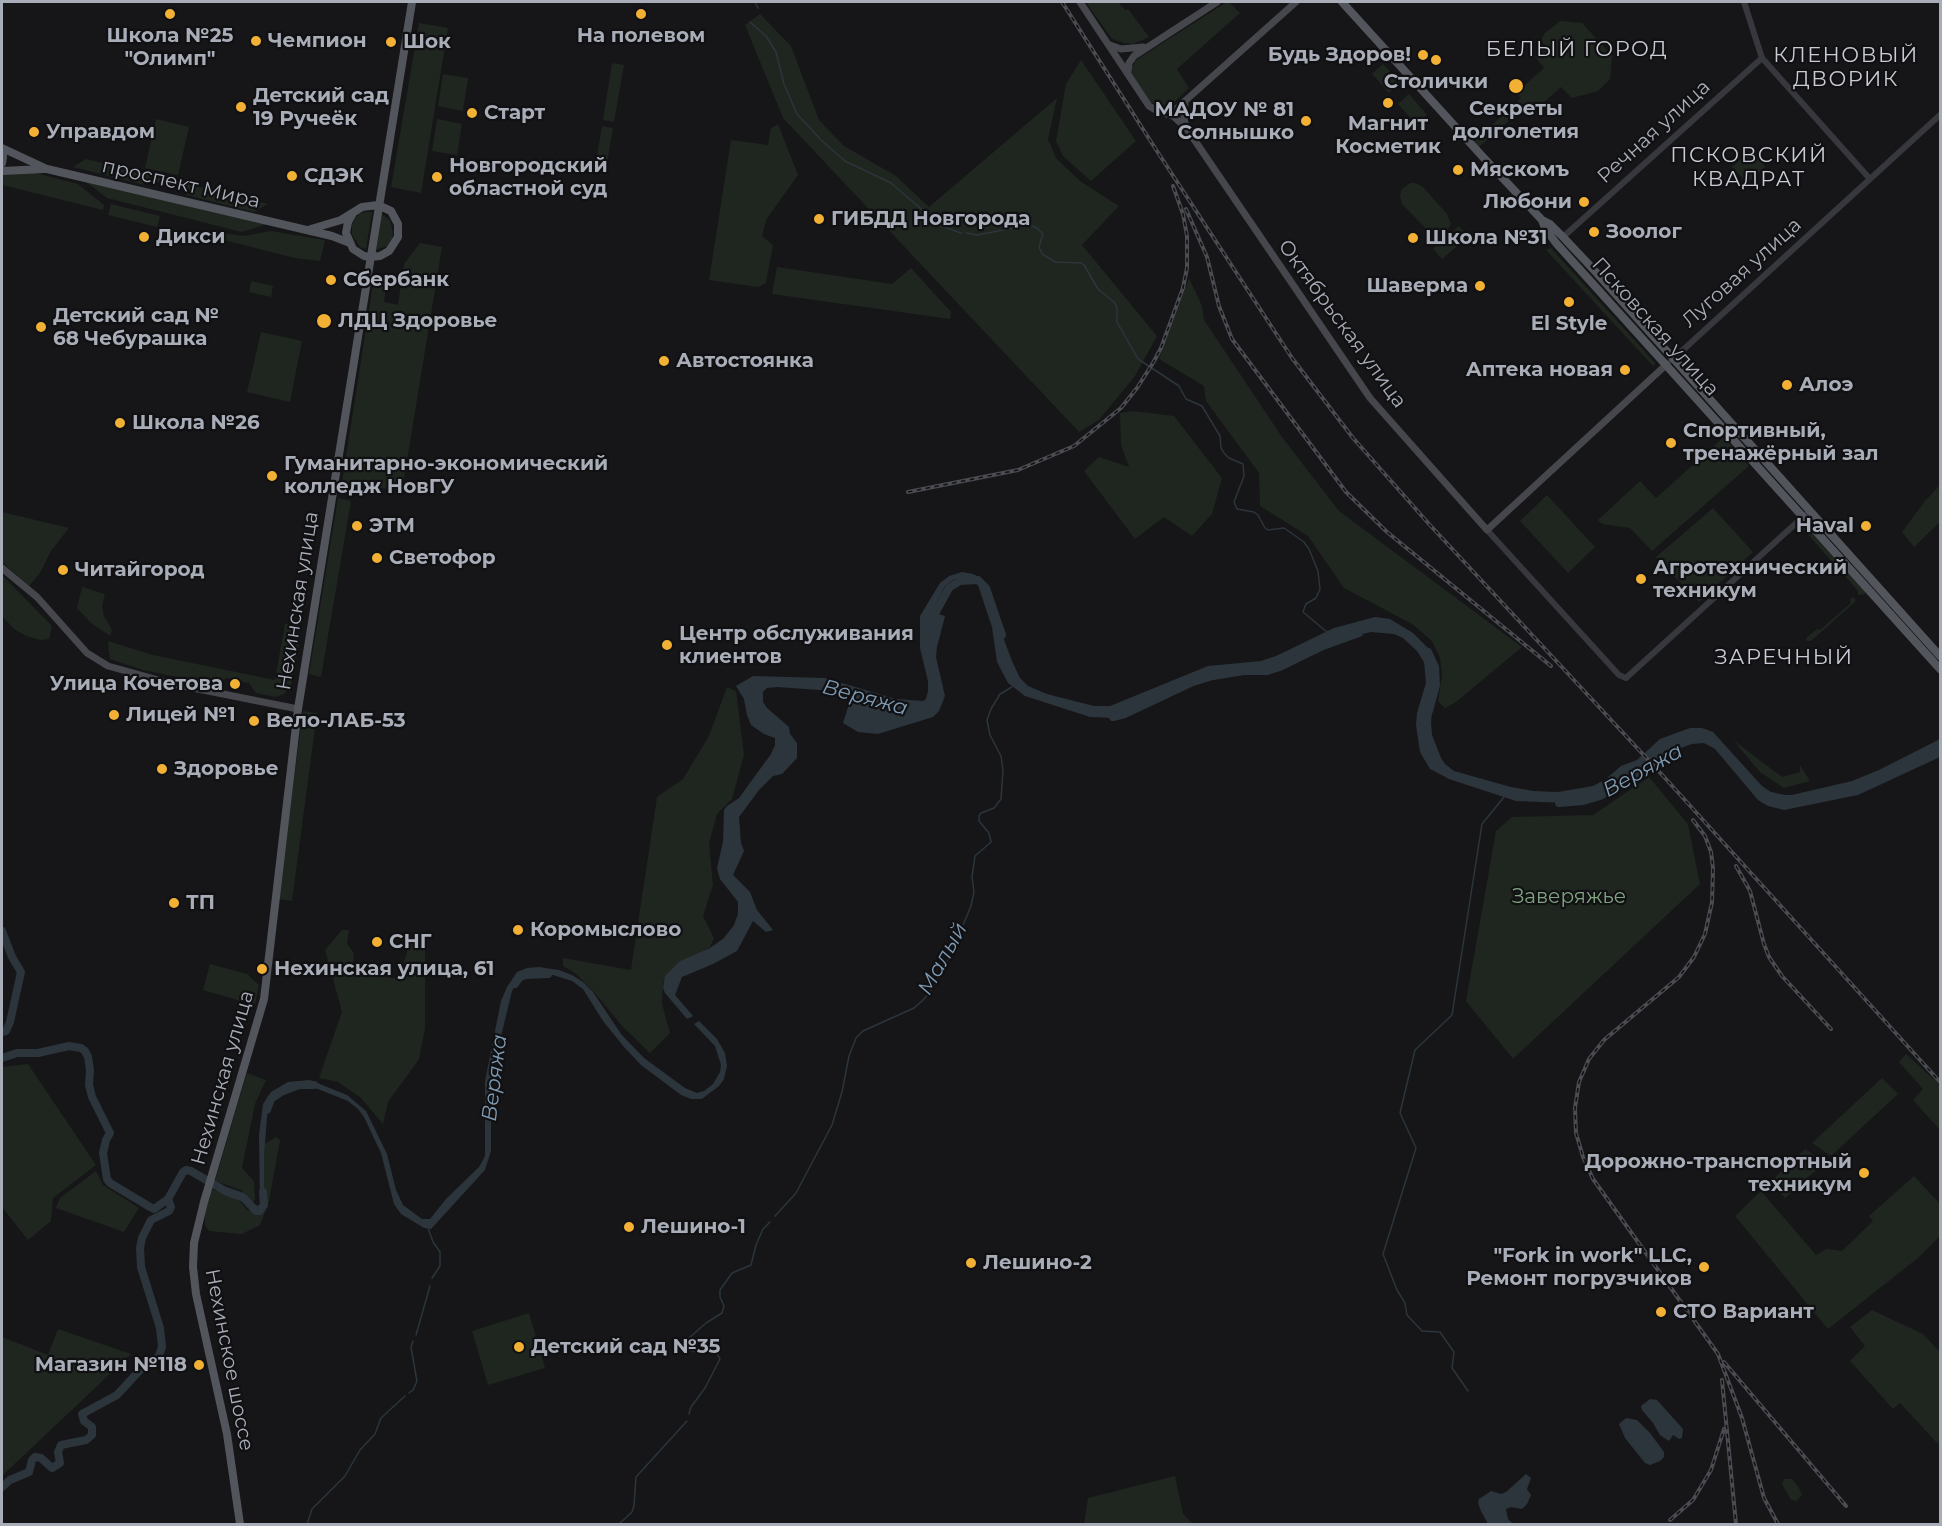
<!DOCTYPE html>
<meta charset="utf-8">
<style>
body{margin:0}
#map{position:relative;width:1942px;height:1526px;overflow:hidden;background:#161618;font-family:Montserrat,sans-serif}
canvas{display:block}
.frame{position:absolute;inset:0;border:3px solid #a8adb8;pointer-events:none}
</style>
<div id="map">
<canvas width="1942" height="1526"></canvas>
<div class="frame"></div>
</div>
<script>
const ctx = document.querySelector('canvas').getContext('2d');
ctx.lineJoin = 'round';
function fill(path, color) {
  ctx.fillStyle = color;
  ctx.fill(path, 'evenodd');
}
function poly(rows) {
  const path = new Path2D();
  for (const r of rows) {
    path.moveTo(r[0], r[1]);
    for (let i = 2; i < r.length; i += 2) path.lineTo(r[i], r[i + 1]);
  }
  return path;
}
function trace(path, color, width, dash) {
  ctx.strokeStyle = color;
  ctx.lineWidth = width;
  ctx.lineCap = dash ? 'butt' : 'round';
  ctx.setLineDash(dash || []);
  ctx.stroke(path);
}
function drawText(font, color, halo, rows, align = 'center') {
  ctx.font = font + ' Montserrat,sans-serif';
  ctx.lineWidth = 4.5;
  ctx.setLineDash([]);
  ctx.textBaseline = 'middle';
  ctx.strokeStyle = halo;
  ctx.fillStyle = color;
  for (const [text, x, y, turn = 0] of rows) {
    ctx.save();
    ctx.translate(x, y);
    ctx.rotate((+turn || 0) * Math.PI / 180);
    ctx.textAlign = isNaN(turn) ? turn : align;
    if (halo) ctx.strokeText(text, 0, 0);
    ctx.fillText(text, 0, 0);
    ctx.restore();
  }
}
const green = poly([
 [1089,2,1118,2,1125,10,1128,9,1149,37,1133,44,1124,43,1112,39,1087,4],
 [1227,2,1229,2,1240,13,1177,69,1189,88,1170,106,1161,107,1150,102,1132,75,1132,67,1136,60],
 [760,14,791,46,819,120,844,146,896,176,929,207,1057,98,1048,139,1056,158,1080,181,1119,206,1082,245,1157,336,1135,376,1099,420,1079,432,783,118,745,25],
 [1560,21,1582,23,1612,56,1610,79,1598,91,1572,98,1561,87,1533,112,1527,105,1479,147,1474,142,1521,98,1516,93,1544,68,1535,57,1546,47,1541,41,1544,34],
 [419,23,448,28,421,193,391,187],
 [1081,60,1136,141,1091,181,1063,156,1056,141,1066,84],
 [612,63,624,65,614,122,603,120],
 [1383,64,1401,83,1389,93,1372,74],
 [443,74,468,78,463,111,438,106],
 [1409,94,1427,115,1416,124,1398,104],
 [156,119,189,127,178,175,145,168],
 [437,119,462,124,457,155,432,151],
 [778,124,798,175,766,220,762,236,773,245,766,283,758,287,709,280,731,140,768,145,771,128],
 [602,126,613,128,606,169,595,167],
 [1751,150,1765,167,1747,183,1732,167],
 [86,159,268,204,254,212,186,195,187,189,146,179,144,185,73,167],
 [28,171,78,184,104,205,103,210,2,185,2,173],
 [86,182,267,224,242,232,107,198],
 [1410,183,1415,183,1423,187,1447,214,1451,224,1446,233,1439,236,1432,235,1402,204,1400,196,1401,190],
 [111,204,160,216,157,227,108,215],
 [365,212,372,212,366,249,360,247,352,235,352,226,354,220,359,214],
 [381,214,390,220,393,233,392,239,387,246,376,250],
 [1459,226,1468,237,1442,259,1433,249],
 [271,231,325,240,320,261,295,258,220,239,224,233,243,236],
 [420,243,442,247,402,491,342,482,374,278,387,280,384,302,398,305,404,264],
 [1551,248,1656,364,1653,366,1546,250],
 [777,267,892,284,911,268,951,312,950,319,772,294],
 [1189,278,1202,306,1204,320,1282,437,1339,511,1522,647,1456,702,1445,708,1438,701,1442,675,1440,658,1432,641,1412,624,1344,588,1308,536,1260,506,1259,473,1206,401,1204,386,1159,359],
 [251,281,273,286,271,297,249,292],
 [261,332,302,341,290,402,247,392],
 [1133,411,1174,416,1222,478,1212,514,1192,536,1164,517,1135,539,1084,471,1099,457,1129,467,1121,445,1120,413],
 [1724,437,1749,466,1652,551,1630,528,1602,524,1598,520,1640,481,1656,498],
 [1940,485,1940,522,1914,547,1902,532,1925,501],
 [1547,495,1595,547,1568,573,1520,521],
 [338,498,351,501,321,677,309,674],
 [1713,508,1753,552,1699,602,1656,557],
 [2,512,69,528,51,551,40,573,29,586,2,562],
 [1801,522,1865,591,1865,594,1858,595,1858,591,1804,530,1800,530,1798,526],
 [2,575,52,626,49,639,40,640,26,636,14,629,2,616],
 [82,587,105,594,102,606,104,616,112,630,110,636,91,623,77,608],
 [1851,598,1855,598,1855,602,1811,641,1807,641,1806,638,1817,629,1820,630,1851,603,1850,600],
 [285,624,293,624,300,640,291,685,284,694,275,697,256,693,249,683,226,678,215,685,143,670,110,659,109,652,108,641,153,655,275,680],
 [727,687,736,691,744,755,732,799,717,814,709,843,713,885,703,916,714,938,710,947,674,967,663,983,662,1004,670,1033,650,1053,623,1027,595,993,576,974,563,966,563,958,631,970,657,797,683,779,709,736],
 [303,711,317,713,292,901,278,899],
 [1733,740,1782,777,1800,772,1800,765,1810,781,1784,788,1760,772],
 [1649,777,1688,824,1700,884,1513,1059,1466,1001,1496,831,1512,817,1593,815],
 [342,930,349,930,347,944,354,953,352,971,399,979,411,939,425,942,425,1029,419,1059,388,1102,383,1124,361,1098,338,1082,319,1078,342,1012,325,950],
 [210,964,247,974,259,985,255,1005,203,990],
 [1906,1054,1940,1085,1940,1130,1913,1100,1923,1089,1899,1062],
 [28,1064,96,1165,53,1198,51,1221,28,1240,2,1207,2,1067],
 [247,1073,266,1080,255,1104,242,1168,254,1181,255,1200,252,1202,241,1190,215,1181],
 [1882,1078,1898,1094,1831,1156,1812,1143],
 [276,1137,280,1140,269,1201,260,1225,242,1234,209,1231,205,1225,205,1208,211,1189,237,1197,247,1210,256,1212,263,1202,264,1144],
 [1805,1149,1825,1162,1785,1198,1771,1181],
 [96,1171,103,1185,139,1208,124,1232,56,1208,60,1198],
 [1914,1176,1940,1204,1940,1236,1918,1258,1828,1329,1735,1216,1761,1191,1816,1255,1827,1249,1842,1251,1873,1221,1869,1216],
 [1872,1310,1923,1334,1940,1352,1940,1440,1937,1443,1900,1403,1893,1409,1850,1361,1865,1346,1850,1327],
 [529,1313,545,1368,488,1385,472,1331],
 [58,1329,131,1354,2,1476,2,1337,48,1355],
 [1175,1476,1183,1514,1193,1524,1084,1524,1088,1498],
 [1784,1479,1792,1479,1799,1488,1802,1495,1797,1501,1791,1500,1782,1484]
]);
const water = poly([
 [962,572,973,574,981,578,1012,661,1020,678,1028,686,1047,694,1094,706,1110,706,1208,666,1261,661,1276,656,1334,628,1375,617,1390,619,1413,633,1429,649,1435,672,1431,723,1432,735,1441,758,1445,764,1454,771,1511,787,1533,791,1558,792,1593,786,1606,779,1621,766,1637,760,1660,739,1690,728,1702,728,1713,732,1762,786,1771,792,1785,795,1792,795,1852,781,1879,770,1940,739,1940,757,1858,795,1784,810,1768,806,1758,800,1715,749,1704,743,1692,744,1667,753,1603,793,1582,801,1567,803,1516,801,1449,779,1430,769,1420,752,1416,725,1417,713,1426,683,1424,662,1417,651,1403,638,1394,634,1371,632,1349,637,1261,673,1251,674,1239,671,1204,676,1124,715,1113,718,1090,717,1025,696,1008,683,997,662,992,627,977,582,968,578,955,579,945,586,932,612,945,616,937,647,936,657,945,696,939,711,933,717,878,734,858,732,843,723,851,698,844,694,834,691,777,687,767,688,763,692,763,702,767,708,789,727,790,734,797,743,797,758,782,774,773,776,759,790,739,817,741,843,744,851,733,875,750,892,757,910,773,930,766,932,753,921,737,951,713,964,682,977,675,995,693,1016,687,1019,665,993,663,988,665,976,680,961,710,948,724,938,734,925,738,914,738,902,720,879,717,868,723,842,724,810,727,806,739,798,771,754,775,745,775,738,764,734,751,725,747,715,744,699,736,686,753,676,825,678,896,699,923,701,926,699,928,691,928,681,920,648,920,616,940,583,949,576],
 [539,967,559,970,572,975,583,982,593,992,621,1034,644,1058,685,1088,697,1093,704,1091,713,1084,720,1072,721,1065,715,1046,694,1024,699,1021,717,1039,725,1053,727,1066,724,1079,719,1086,702,1099,691,1099,681,1095,641,1065,624,1047,603,1021,583,989,572,981,553,975,538,973,529,974,521,976,512,991,495,1061,491,1097,491,1151,485,1170,431,1229,424,1228,401,1214,394,1204,381,1153,364,1117,358,1109,348,1101,308,1085,296,1086,284,1090,271,1099,268,1105,264,1155,264,1204,262,1207,254,1209,244,1198,216,1188,218,1184,244,1193,255,1206,260,1205,259,1135,263,1104,271,1092,288,1082,310,1080,347,1095,366,1111,387,1154,396,1190,403,1205,422,1219,430,1219,446,1199,479,1167,485,1156,485,1081,501,1001,507,987,517,972,527,968],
 [1650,1399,1657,1400,1683,1429,1682,1438,1679,1439,1673,1435,1669,1441,1660,1435,1653,1423,1642,1410,1641,1406],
 [1626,1418,1637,1420,1650,1433,1664,1452,1664,1457,1660,1461,1650,1465,1645,1463,1625,1438,1619,1424],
 [1526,1474,1531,1478,1527,1489,1531,1495,1527,1504,1522,1509,1511,1507,1506,1509,1508,1519,1513,1524,1488,1524,1481,1511,1478,1503,1479,1499,1491,1491,1501,1494,1506,1492]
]);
const stream = poly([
 [755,2,758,8],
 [750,22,766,36,776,52,784,84,797,114,821,140,845,161,891,183,941,226,961,233],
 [966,233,977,235,1030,225,1037,228,1043,234,1039,247,1042,254,1055,262,1081,263,1084,265,1098,289,1115,303,1117,309,1117,322,1138,359,1179,386,1186,399,1202,406,1220,436,1221,448,1224,453,1229,458,1243,464,1244,476,1234,502,1237,509,1254,512,1258,515,1265,528,1268,530,1284,528,1304,542,1309,549,1318,571,1320,589,1316,598,1306,604,1303,612,1327,632],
 [775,1216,796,1193,832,1125,842,1092,849,1056,856,1038,863,1031,914,1008,922,1001,930,992,951,954,971,906,974,892,972,877,975,856,991,842,989,833,979,821,979,816,981,813,994,808,1001,799,1003,770,1001,756,990,735,987,720,991,709,1000,694,1012,687],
 [428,1228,433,1242,440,1252,440,1266,432,1278],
 [416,1335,430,1286],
 [1468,1391,1452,1368,1454,1352,1440,1332,1422,1331,1407,1315,1405,1303,1397,1290,1383,1254,1416,1148,1400,1113,1415,1050,1452,1015,1482,824,1504,797],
 [409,1393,413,1390,417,1381,411,1347,413,1341],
 [689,1414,691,1407,705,1388,720,1359,716,1352,711,1348,705,1348,697,1352,691,1351,689,1348,689,1338,706,1323,722,1313,724,1306,720,1297,720,1290,732,1273,751,1265,756,1245,763,1229,770,1222],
 [307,1524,312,1509,345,1476,360,1450,375,1434,381,1418,405,1396],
 [619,1524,632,1512,634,1506,636,1477,687,1421]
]);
const river = poly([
 [931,621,949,588,960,581,978,580,986,588,1002,635],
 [1428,652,1435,667,1436,685,1429,711],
 [1113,717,1125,714,1193,682,1213,676,1244,671,1267,671,1280,667,1323,646,1359,633],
 [1559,803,1583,801,1600,796,1675,749],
 [2,931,12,957,21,972,10,1022,6,1031,2,1032],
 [515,984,520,977,526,975,548,974],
 [2,1058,17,1053,38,1053,69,1046,81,1048,85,1051,88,1057,90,1070,89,1085,92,1097,110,1133,106,1140,103,1153,107,1179,110,1183,150,1207,154,1209,168,1199,183,1172,186,1170,191,1171,227,1192,244,1198,256,1211,260,1211,264,1205,263,1192],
 [267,1110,271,1099,281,1092,299,1085,314,1085],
 [2,1487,10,1480,29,1472,32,1460,35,1457,41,1458,52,1468,60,1463,58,1452,61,1445,86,1440,92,1435,92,1427,84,1421,82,1414,117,1395,140,1370,159,1356,162,1347,160,1328,141,1267,140,1248,142,1238,151,1220,169,1211,171,1207,168,1199]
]);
const tertiary = poly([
 [1744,2,1762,58,1870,179],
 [1563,237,1762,58],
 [1672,360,1940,115],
 [1487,530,1619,675,1626,678,1805,515]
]);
const secondary = poly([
 [1080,2,1149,106,1159,112,1173,116,1187,129,1370,398,1487,530,1667,364],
 [1110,45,1121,49,1143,47],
 [1128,72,1129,63,1134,56,1217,2],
 [1185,101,1184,118,1186,127],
 [1166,113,1176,109,1296,2],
 [2,568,37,597,87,653,108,666,173,684,298,709]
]);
const primary = poly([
 [1342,2,1482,156,1542,220,1550,224,1563,237,1594,270,1940,656],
 [2,148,47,169,332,236,350,243],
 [2,151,3,157,2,163],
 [2,171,44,169],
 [1542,220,1545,228,1556,243,1940,669],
 [311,229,341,220,362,207,378,205,391,211,398,224,398,237,389,251,380,256,370,257,364,256,353,249,346,233,348,222,353,213],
 [240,1524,227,1434,196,1294,193,1267,194,1243,204,1202,264,999,298,709,412,2]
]);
const rail = poly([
 [1062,2,1155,148,1292,358,1353,438,1429,524,1665,778,1940,1082],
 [1186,209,1207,257,1219,306,1232,339,1346,492,1387,532,1551,666],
 [908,492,1018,470,1074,446,1121,408,1137,388,1153,363,1161,348,1183,288,1187,268,1187,236,1183,214,1173,186],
 [1693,820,1705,836,1711,852,1713,868,1712,902,1705,934,1694,957,1679,977,1604,1040,1589,1059,1579,1082,1575,1108,1576,1133,1583,1157,1593,1179,1718,1354,1742,1418,1764,1498,1778,1524],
 [1736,866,1750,891,1764,944,1769,957,1782,976,1831,1029],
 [1724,1362,1846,1506],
 [1722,1380,1736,1524],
 [1670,1520,1693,1500,1711,1470,1724,1429]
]);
const markers = [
 [170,14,6,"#f2b134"],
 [641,14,6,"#f2b134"],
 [256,41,6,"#f2b134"],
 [391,42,6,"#f2b134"],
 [1423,55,6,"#f2b134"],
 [1436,60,6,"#f2b134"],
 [1516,86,8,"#f2b134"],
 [1388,103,6,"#f2b134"],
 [241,107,6,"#f2b134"],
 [472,113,6,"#f2b134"],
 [1306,121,6,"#f2b134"],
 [34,132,6,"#f2b134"],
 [1458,170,6,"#f2b134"],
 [292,176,6,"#f2b134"],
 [437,177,6,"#f2b134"],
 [1584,202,6,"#f2b134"],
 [819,219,6,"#f2b134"],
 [1594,232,6,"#f2b134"],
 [144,237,6,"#f2b134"],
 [1413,238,6,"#f2b134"],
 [331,280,6,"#f2b134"],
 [1480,286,6,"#f2b134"],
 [1569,302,6,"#f2b134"],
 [324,321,8,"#f2b134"],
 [41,327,6,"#f2b134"],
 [664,361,6,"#f2b134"],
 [1625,370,6,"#f2b134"],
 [1787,385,6,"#f2b134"],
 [120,423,6,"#f2b134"],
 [1671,443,6,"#f2b134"],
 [272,476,6,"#f2b134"],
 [357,526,6,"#f2b134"],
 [1866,526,6,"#f2b134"],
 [377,558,6,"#f2b134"],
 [63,570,6,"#f2b134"],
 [1641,579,6,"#f2b134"],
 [667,645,6,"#f2b134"],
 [235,684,6,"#f2b134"],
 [114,715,6,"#f2b134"],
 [254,721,6,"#f2b134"],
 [162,769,6,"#f2b134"],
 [174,903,6,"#f2b134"],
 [518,930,6,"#f2b134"],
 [377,942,6,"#f2b134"],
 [262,969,6,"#f2b134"],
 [1864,1173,6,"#f2b134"],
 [629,1227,6,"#f2b134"],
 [971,1263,6,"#f2b134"],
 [1704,1267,6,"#f2b134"],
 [1661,1312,6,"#f2b134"],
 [519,1347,6,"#f2b134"],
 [199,1365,6,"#f2b134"]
];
const poiNames = [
 ["Школа №25",170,36,"center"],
 ["\"Олимп\"",170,59,"center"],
 ["На полевом",641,36,"center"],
 ["Чемпион",268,41],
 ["Шок",403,42],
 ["Будь Здоров!",1411,55,"right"],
 ["Столички",1436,82,"center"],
 ["Детский сад",253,96],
 ["19 Ручеёк",253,119],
 ["Секреты",1516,109,"center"],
 ["долголетия",1516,132,"center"],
 ["МАДОУ № 81",1294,110,"right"],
 ["Солнышко",1294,133,"right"],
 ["Старт",484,113],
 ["Магнит",1388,124,"center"],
 ["Косметик",1388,147,"center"],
 ["Управдом",46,132],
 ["Новгородский",449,166],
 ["областной суд",449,189],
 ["Мяскомъ",1470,170],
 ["СДЭК",304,176],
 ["Любони",1572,202,"right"],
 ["ГИБДД Новгорода",831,219],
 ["Зоолог",1606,232],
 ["Дикси",156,237],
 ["Школа №31",1425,238],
 ["Сбербанк",343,280],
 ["Шаверма",1468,286,"right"],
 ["Детский сад №",53,316],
 ["68 Чебурашка",53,339],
 ["ЛДЦ Здоровье",338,321],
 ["El Style",1569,324,"center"],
 ["Автостоянка",676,361],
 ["Аптека новая",1613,370,"right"],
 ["Алоэ",1799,385],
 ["Школа №26",132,423],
 ["Спортивный,",1683,431],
 ["тренажёрный зал",1683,454],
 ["Гуманитарно-экономический",284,464],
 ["колледж НовГУ",284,487],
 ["ЭТМ",369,526],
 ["Haval",1854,526,"right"],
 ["Светофор",389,558],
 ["Агротехнический",1653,568],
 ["техникум",1653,591],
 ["Читайгород",75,570],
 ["Центр обслуживания",679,634],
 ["клиентов",679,657],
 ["Улица Кочетова",223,684,"right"],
 ["Лицей №1",126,715],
 ["Вело-ЛАБ-53",266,721],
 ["Здоровье",174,769],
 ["ТП",186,903],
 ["Коромыслово",530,930],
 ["СНГ",389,942],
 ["Нехинская улица, 61",274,969],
 ["Дорожно-транспортный",1852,1162,"right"],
 ["техникум",1852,1185,"right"],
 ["Лешино-1",641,1227],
 ["\"Fork in work\" LLC,",1692,1256,"right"],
 ["Ремонт погрузчиков",1692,1279,"right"],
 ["Лешино-2",983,1263],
 ["СТО Вариант",1673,1312],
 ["Детский сад №35",531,1347],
 ["Магазин №118",187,1365,"right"]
];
const streetNames = [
 ["Речная улица",1654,132,-42],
 ["проспект Мира",181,184,13],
 ["Луговая улица",1742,273,-42],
 ["Октябрьская улица",1342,324,54],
 ["Псковская улица",1655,327,48],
 ["Нехинская улица",298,601,-81],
 ["Нехинская улица",223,1078,-74],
 ["Нехинское шоссе",229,1360,79]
];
const parkNames = [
 ["Заверяжье",1569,897]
];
const neighbourhoodNames = [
 ["БЕЛЫЙ ГОРОД",1577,50],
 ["КЛЕНОВЫЙ",1846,56],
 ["ДВОРИК",1846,80],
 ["ПСКОВСКИЙ",1749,156],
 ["КВАДРАТ",1749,180],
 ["ЗАРЕЧНЫЙ",1784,658]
];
const waterNames = [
 ["Веряжа",865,698,15],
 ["Веряжа",1643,771,-29],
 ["Малый",943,959,-61],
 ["Веряжа",495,1078,-83]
];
fill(green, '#1e261f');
fill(water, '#2c353c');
trace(stream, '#2c353c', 1.5);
trace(river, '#2c353c', 8);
trace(tertiary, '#37383d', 6);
trace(secondary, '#45474d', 7);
trace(primary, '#53555c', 8);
trace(rail, '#4a4c52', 4);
trace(rail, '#111113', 1.5, [4.5]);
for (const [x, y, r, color] of markers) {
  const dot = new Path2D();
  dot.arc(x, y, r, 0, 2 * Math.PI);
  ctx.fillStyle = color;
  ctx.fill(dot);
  trace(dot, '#111113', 2);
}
drawText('bold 20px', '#a8adb8', '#111113', poiNames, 'left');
drawText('20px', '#a8adb8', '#111113', streetNames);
drawText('20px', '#7fa381', '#111113', parkNames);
ctx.letterSpacing = '1.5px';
drawText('21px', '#c9ccd4', '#111113', neighbourhoodNames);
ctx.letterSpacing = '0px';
drawText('italic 21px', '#7f9bb3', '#111113', waterNames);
</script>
